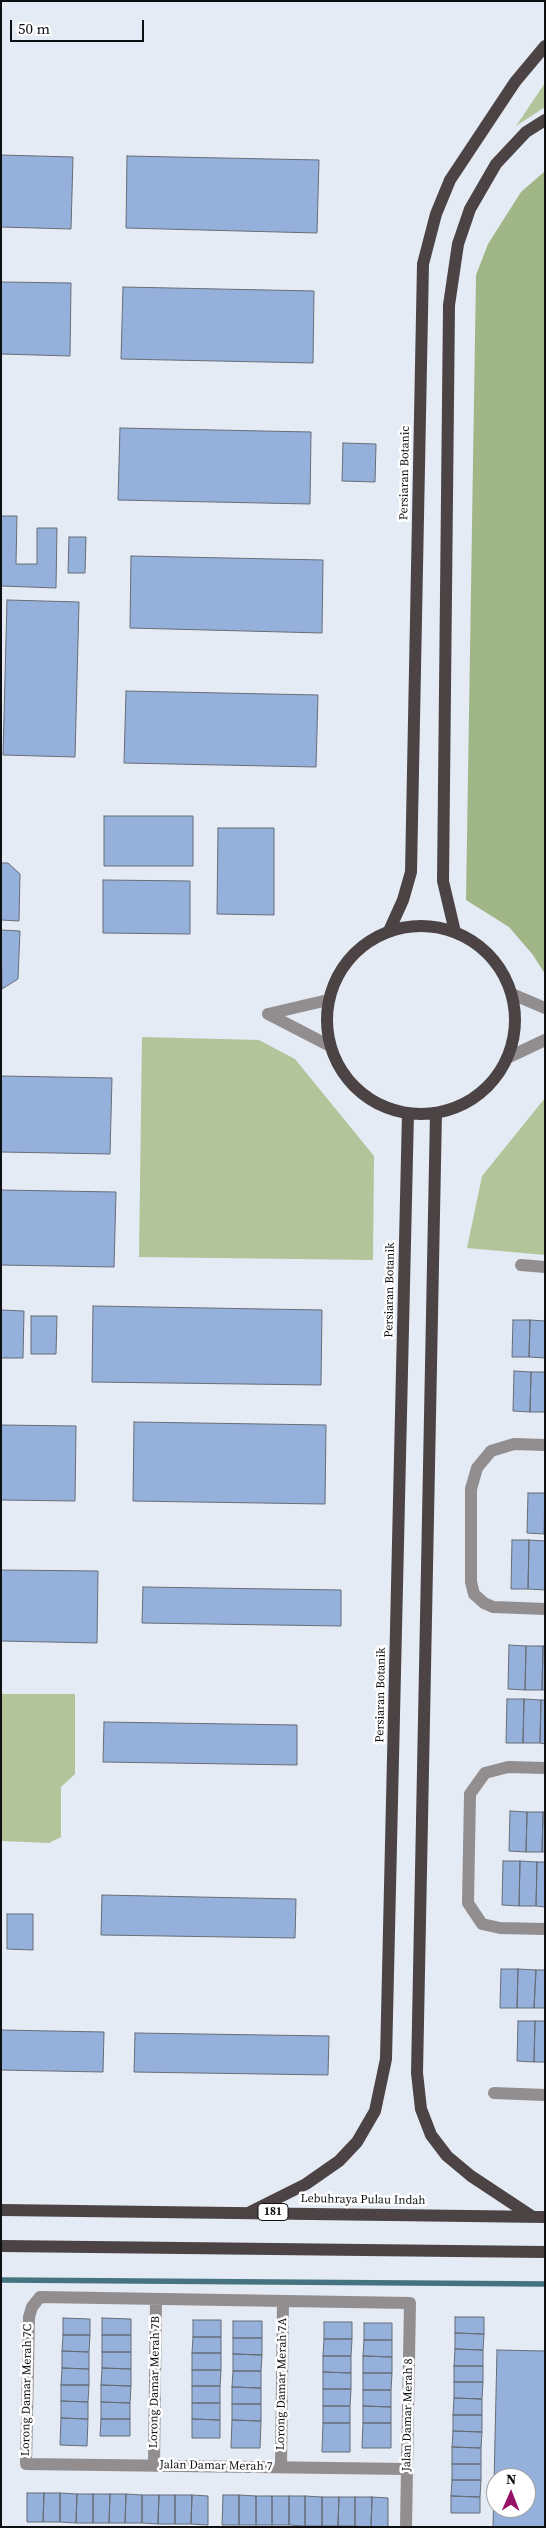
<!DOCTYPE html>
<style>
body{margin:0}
#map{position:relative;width:546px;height:2528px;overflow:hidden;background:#e4ebf5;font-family:"Source Serif 4",serif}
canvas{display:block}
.frame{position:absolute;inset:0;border:2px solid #0e1013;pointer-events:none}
.north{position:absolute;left:486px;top:2468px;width:50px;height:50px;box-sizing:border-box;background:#fff;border:1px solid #9f9fa1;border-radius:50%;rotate:1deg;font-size:14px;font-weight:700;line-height:20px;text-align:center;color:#0e1013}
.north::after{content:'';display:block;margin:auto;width:18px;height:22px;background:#971166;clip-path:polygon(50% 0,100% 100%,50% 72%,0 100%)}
.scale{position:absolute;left:10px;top:20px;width:134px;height:22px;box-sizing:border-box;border:2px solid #0e1013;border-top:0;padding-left:6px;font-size:15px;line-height:18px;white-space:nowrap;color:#0e1013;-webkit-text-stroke:4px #fff;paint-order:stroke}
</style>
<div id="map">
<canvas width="546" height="2528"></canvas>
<div class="frame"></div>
<div class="north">N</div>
<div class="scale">50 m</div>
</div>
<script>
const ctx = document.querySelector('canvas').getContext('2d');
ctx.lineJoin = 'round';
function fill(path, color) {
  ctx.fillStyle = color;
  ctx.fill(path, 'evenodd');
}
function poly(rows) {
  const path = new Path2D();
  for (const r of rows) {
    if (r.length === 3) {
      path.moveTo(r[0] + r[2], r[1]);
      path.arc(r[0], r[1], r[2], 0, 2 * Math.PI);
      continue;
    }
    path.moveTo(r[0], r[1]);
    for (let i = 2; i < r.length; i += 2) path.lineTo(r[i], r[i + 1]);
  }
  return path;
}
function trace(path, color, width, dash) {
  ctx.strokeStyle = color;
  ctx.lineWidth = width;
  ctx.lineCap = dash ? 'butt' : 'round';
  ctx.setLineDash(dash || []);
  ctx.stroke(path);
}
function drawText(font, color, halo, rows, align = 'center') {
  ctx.font = font + ' "Source Serif 4",serif';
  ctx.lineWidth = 5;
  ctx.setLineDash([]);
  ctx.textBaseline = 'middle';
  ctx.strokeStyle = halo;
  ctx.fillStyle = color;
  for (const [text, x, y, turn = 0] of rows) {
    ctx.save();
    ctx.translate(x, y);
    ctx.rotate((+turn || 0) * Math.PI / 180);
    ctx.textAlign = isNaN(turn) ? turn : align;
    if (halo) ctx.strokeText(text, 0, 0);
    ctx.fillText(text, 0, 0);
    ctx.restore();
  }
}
const green = poly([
 [545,83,545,107,516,126,543,86],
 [142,1037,259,1040,295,1059,374,1156,373,1260,139,1257],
 [545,1098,545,1255,467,1248,482,1176],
 [1,1694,75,1694,75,1774,61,1787,61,1837,49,1843,1,1841]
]);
const forest = poly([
 [545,171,545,974,533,955,509,927,466,900,476,275,488,244,521,192]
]);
const stream = poly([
 [1,2280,545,2284]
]);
const building = poly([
 [1,155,73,157,71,229,1,227,1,155],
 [127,156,319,160,317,233,126,228,127,156],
 [1,282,71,283,70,356,1,354,1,282],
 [123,287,314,291,313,363,121,359,123,287],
 [120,428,311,432,310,504,118,500,120,428],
 [343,443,376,444,375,482,342,481,343,443],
 [1,516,17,516,16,564,37,564,37,528,57,528,56,588,1,586,1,516],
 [69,537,86,537,85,573,68,573,69,537],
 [131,556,323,560,322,633,130,628,131,556],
 [7,600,79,602,75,757,3,755,7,600],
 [126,691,318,695,316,767,124,763,126,691],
 [104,816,193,816,193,866,104,866,104,816],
 [218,828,274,828,274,915,217,914,218,828],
 [1,863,8,863,20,874,19,921,1,920,1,863],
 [103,880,190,881,190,934,103,933,103,880],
 [1,930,20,931,18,979,2,989,1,930],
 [1,1076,112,1078,110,1154,1,1152,1,1076],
 [1,1190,116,1192,114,1267,1,1265,1,1190],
 [93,1306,322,1310,321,1385,92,1382,93,1306],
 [1,1310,24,1311,23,1358,1,1358,1,1310],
 [31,1316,57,1316,56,1354,31,1354,31,1316],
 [513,1320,530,1320,529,1357,512,1357,513,1320],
 [530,1320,545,1321,545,1358,529,1357,530,1320],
 [514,1371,531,1372,530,1412,513,1411,514,1371],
 [531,1372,545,1372,545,1412,530,1412,531,1372],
 [134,1422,326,1425,325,1504,133,1501,134,1422],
 [1,1425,76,1426,75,1501,1,1500,1,1425],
 [528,1493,545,1493,544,1534,527,1533,528,1493],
 [512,1540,529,1540,528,1589,511,1589,512,1540],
 [529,1540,545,1541,545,1590,528,1589,529,1540],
 [1,1570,98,1571,97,1643,1,1641,1,1570],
 [143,1587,341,1590,341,1626,142,1623,143,1587],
 [509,1645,526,1646,525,1690,508,1689,509,1645],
 [526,1646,543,1646,542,1690,525,1690,526,1646],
 [543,1646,545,1646,545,1690,542,1690,543,1646],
 [507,1699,524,1699,523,1743,506,1743,507,1699],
 [524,1699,541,1700,540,1743,523,1743,524,1699],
 [541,1700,545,1700,545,1744,540,1743,541,1700],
 [104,1722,297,1725,297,1765,103,1762,104,1722],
 [510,1811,527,1812,526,1852,509,1851,510,1811],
 [527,1812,543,1812,542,1852,526,1852,527,1812],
 [543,1812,545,1812,545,1852,542,1852,543,1812],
 [503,1861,520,1861,519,1906,502,1905,503,1861],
 [520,1861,537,1862,536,1906,519,1906,520,1861],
 [537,1862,545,1862,545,1907,536,1906,537,1862],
 [102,1895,296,1899,295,1938,101,1935,102,1895],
 [7,1914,33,1914,33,1950,7,1949,7,1914],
 [501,1969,518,1969,517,2008,500,2008,501,1969],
 [518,1969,536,1970,534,2008,517,2008,518,1969],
 [536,1970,545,1970,545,2008,534,2008,536,1970],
 [518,2021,535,2021,534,2062,517,2061,518,2021],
 [535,2021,545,2021,545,2062,534,2062,535,2021],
 [1,2030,104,2032,103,2072,1,2070,1,2030],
 [135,2033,329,2036,328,2075,134,2072,135,2033],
 [455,2317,484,2317,484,2334,455,2333,455,2317],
 [63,2318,90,2319,90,2335,63,2335,63,2318],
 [102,2318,131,2319,131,2335,102,2335,102,2318],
 [193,2320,221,2320,221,2337,193,2337,193,2320],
 [233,2321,262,2321,262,2338,233,2338,233,2321],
 [324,2322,352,2322,352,2339,324,2339,324,2322],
 [364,2323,392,2323,392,2340,364,2340,364,2323],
 [455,2333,484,2334,483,2350,455,2349,455,2333],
 [63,2335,90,2335,89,2352,62,2351,63,2335],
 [102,2335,131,2335,131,2352,102,2352,102,2335],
 [193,2337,221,2337,221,2353,192,2353,193,2337],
 [233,2338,262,2338,262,2355,233,2354,233,2338],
 [324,2339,352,2339,351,2356,323,2356,324,2339],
 [364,2340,392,2340,392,2357,363,2356,364,2340],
 [455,2349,483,2350,483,2366,454,2366,455,2349],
 [497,2350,545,2351,545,2527,493,2527,497,2350],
 [496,2478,526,2478,526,2508,496,2508,496,2478],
 [62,2351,89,2352,89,2369,62,2368,62,2351],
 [102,2352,131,2352,131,2369,102,2368,102,2352],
 [192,2353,221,2353,221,2370,192,2370,192,2353],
 [233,2354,262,2355,261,2371,233,2371,233,2354],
 [323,2356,351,2356,351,2373,323,2372,323,2356],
 [363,2356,392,2357,392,2373,363,2373,363,2356],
 [454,2366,483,2366,483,2382,454,2382,454,2366],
 [62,2368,89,2369,89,2385,61,2385,62,2368],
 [102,2368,131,2369,131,2386,101,2385,102,2368],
 [192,2370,221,2370,220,2386,192,2386,192,2370],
 [233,2371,261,2371,261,2388,232,2387,233,2371],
 [323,2372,351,2373,351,2389,323,2389,323,2372],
 [363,2373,392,2373,391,2390,363,2390,363,2373],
 [454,2382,483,2382,482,2399,454,2398,454,2382],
 [61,2385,89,2385,88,2402,61,2401,61,2385],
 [101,2385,131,2386,130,2403,101,2402,101,2385],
 [192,2386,220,2386,220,2403,192,2403,192,2386],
 [232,2387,261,2388,261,2404,232,2404,232,2387],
 [323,2389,351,2389,350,2406,323,2406,323,2389],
 [363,2390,391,2390,391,2407,363,2406,363,2390],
 [454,2398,482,2399,482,2415,453,2415,454,2398],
 [61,2401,88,2402,88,2419,61,2418,61,2401],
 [101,2402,130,2403,130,2419,101,2419,101,2402],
 [192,2403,220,2403,220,2420,192,2419,192,2403],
 [232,2404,261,2404,261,2421,232,2420,232,2404],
 [323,2406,350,2406,350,2423,323,2423,323,2406],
 [363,2406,391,2407,391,2423,363,2423,363,2406],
 [453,2415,482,2415,482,2432,453,2431,453,2415],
 [61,2418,88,2419,87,2446,60,2445,61,2418],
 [101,2419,130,2419,130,2436,100,2436,101,2419],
 [192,2419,220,2420,220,2438,192,2438,192,2419],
 [232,2420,261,2421,260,2448,231,2448,232,2420],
 [323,2423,350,2423,350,2452,322,2452,323,2423],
 [363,2423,391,2423,391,2448,362,2448,363,2423],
 [453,2431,482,2432,481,2448,452,2447,453,2431],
 [452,2447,481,2448,481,2464,452,2464,452,2447],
 [452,2464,481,2464,481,2480,452,2480,452,2464],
 [452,2480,481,2480,480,2497,451,2496,452,2480],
 [27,2493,44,2493,43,2522,27,2522,27,2493],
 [44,2493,60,2493,60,2522,43,2522,44,2493],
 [60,2493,77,2494,76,2523,60,2522,60,2493],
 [77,2494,93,2494,93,2523,76,2523,77,2494],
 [93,2494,110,2494,109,2523,93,2523,93,2494],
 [110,2494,126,2494,125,2523,109,2523,110,2494],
 [126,2494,142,2495,142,2523,125,2523,126,2494],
 [142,2495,159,2495,158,2524,142,2523,142,2495],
 [159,2495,175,2495,175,2524,158,2524,159,2495],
 [175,2495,192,2495,191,2524,175,2524,175,2495],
 [192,2495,208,2496,208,2525,191,2524,192,2495],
 [223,2495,239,2495,239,2525,222,2525,223,2495],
 [239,2495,256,2496,256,2525,239,2525,239,2495],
 [256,2496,272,2496,272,2525,256,2525,256,2496],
 [272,2496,289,2496,289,2525,272,2525,272,2496],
 [289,2496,305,2496,305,2526,289,2525,289,2496],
 [305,2496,322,2497,322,2526,305,2526,305,2496],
 [451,2496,480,2497,480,2513,451,2513,451,2496],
 [322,2497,339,2497,338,2526,322,2526,322,2497],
 [339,2497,355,2497,355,2526,338,2526,339,2497],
 [355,2497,372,2497,371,2527,355,2526,355,2497],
 [372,2497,388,2498,388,2527,371,2527,372,2497]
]);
const minor = poly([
 [512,994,545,1008],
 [268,1014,330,1046],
 [268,1014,328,1000],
 [507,1058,545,1040],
 [521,1265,545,1267],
 [545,1445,514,1444,491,1451,477,1468,471,1489,471,1582,474,1594,484,1603,493,1607,545,1609],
 [545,1768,508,1767,485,1773,470,1794,468,1903,482,1924,500,1928,545,1929],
 [494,2093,545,2095],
 [154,2465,156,2299],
 [281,2467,283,2301],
 [406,2527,407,2469,410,2303,40,2297,32,2307,29,2317,26,2464,407,2469]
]);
const major = poly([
 [421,1020,94],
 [389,931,403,900,411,872,423,264,436,214,450,180,515,82,545,46],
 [455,932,443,881,449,305,458,244,470,209,496,164,526,132,545,120],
 [436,1113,417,2073,421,2109,431,2135,447,2156,471,2176,533,2217],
 [1,2210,545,2217],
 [250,2212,306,2184,339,2161,357,2142,375,2111,386,2059,408,1113],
 [1,2246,545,2252]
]);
const shields = [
 [273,2212,30]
];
const shieldNames = [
 ["181",273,2212]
];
const streetNames = [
 ["Persiaran Botanic",405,473,-89],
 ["Persiaran Botanik",390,1290,-89],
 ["Persiaran Botanik",381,1695,-89],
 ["Lebuhraya Pulau Indah",363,2200,1],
 ["Lorong Damar Merah 7B",155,2382,-89],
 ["Lorong Damar Merah 7A",282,2384,-89],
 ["Lorong Damar Merah 7C",27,2390,-89],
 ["Jalan Damar Merah 8",408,2415,-89],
 ["Jalan Damar Merah 7",216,2466,1]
];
fill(green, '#b1c49a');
fill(forest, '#a1b687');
trace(stream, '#467380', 5.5);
fill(building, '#94b0db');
trace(building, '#676d76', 1);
trace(minor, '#928d8e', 12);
trace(major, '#4c4344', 12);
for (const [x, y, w] of shields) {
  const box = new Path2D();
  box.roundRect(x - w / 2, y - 8.5, w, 17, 4);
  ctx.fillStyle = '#fff';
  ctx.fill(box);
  trace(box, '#0e1013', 1);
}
drawText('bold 11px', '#0e1013', null, shieldNames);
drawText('12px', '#0e1013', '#fff', streetNames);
</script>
